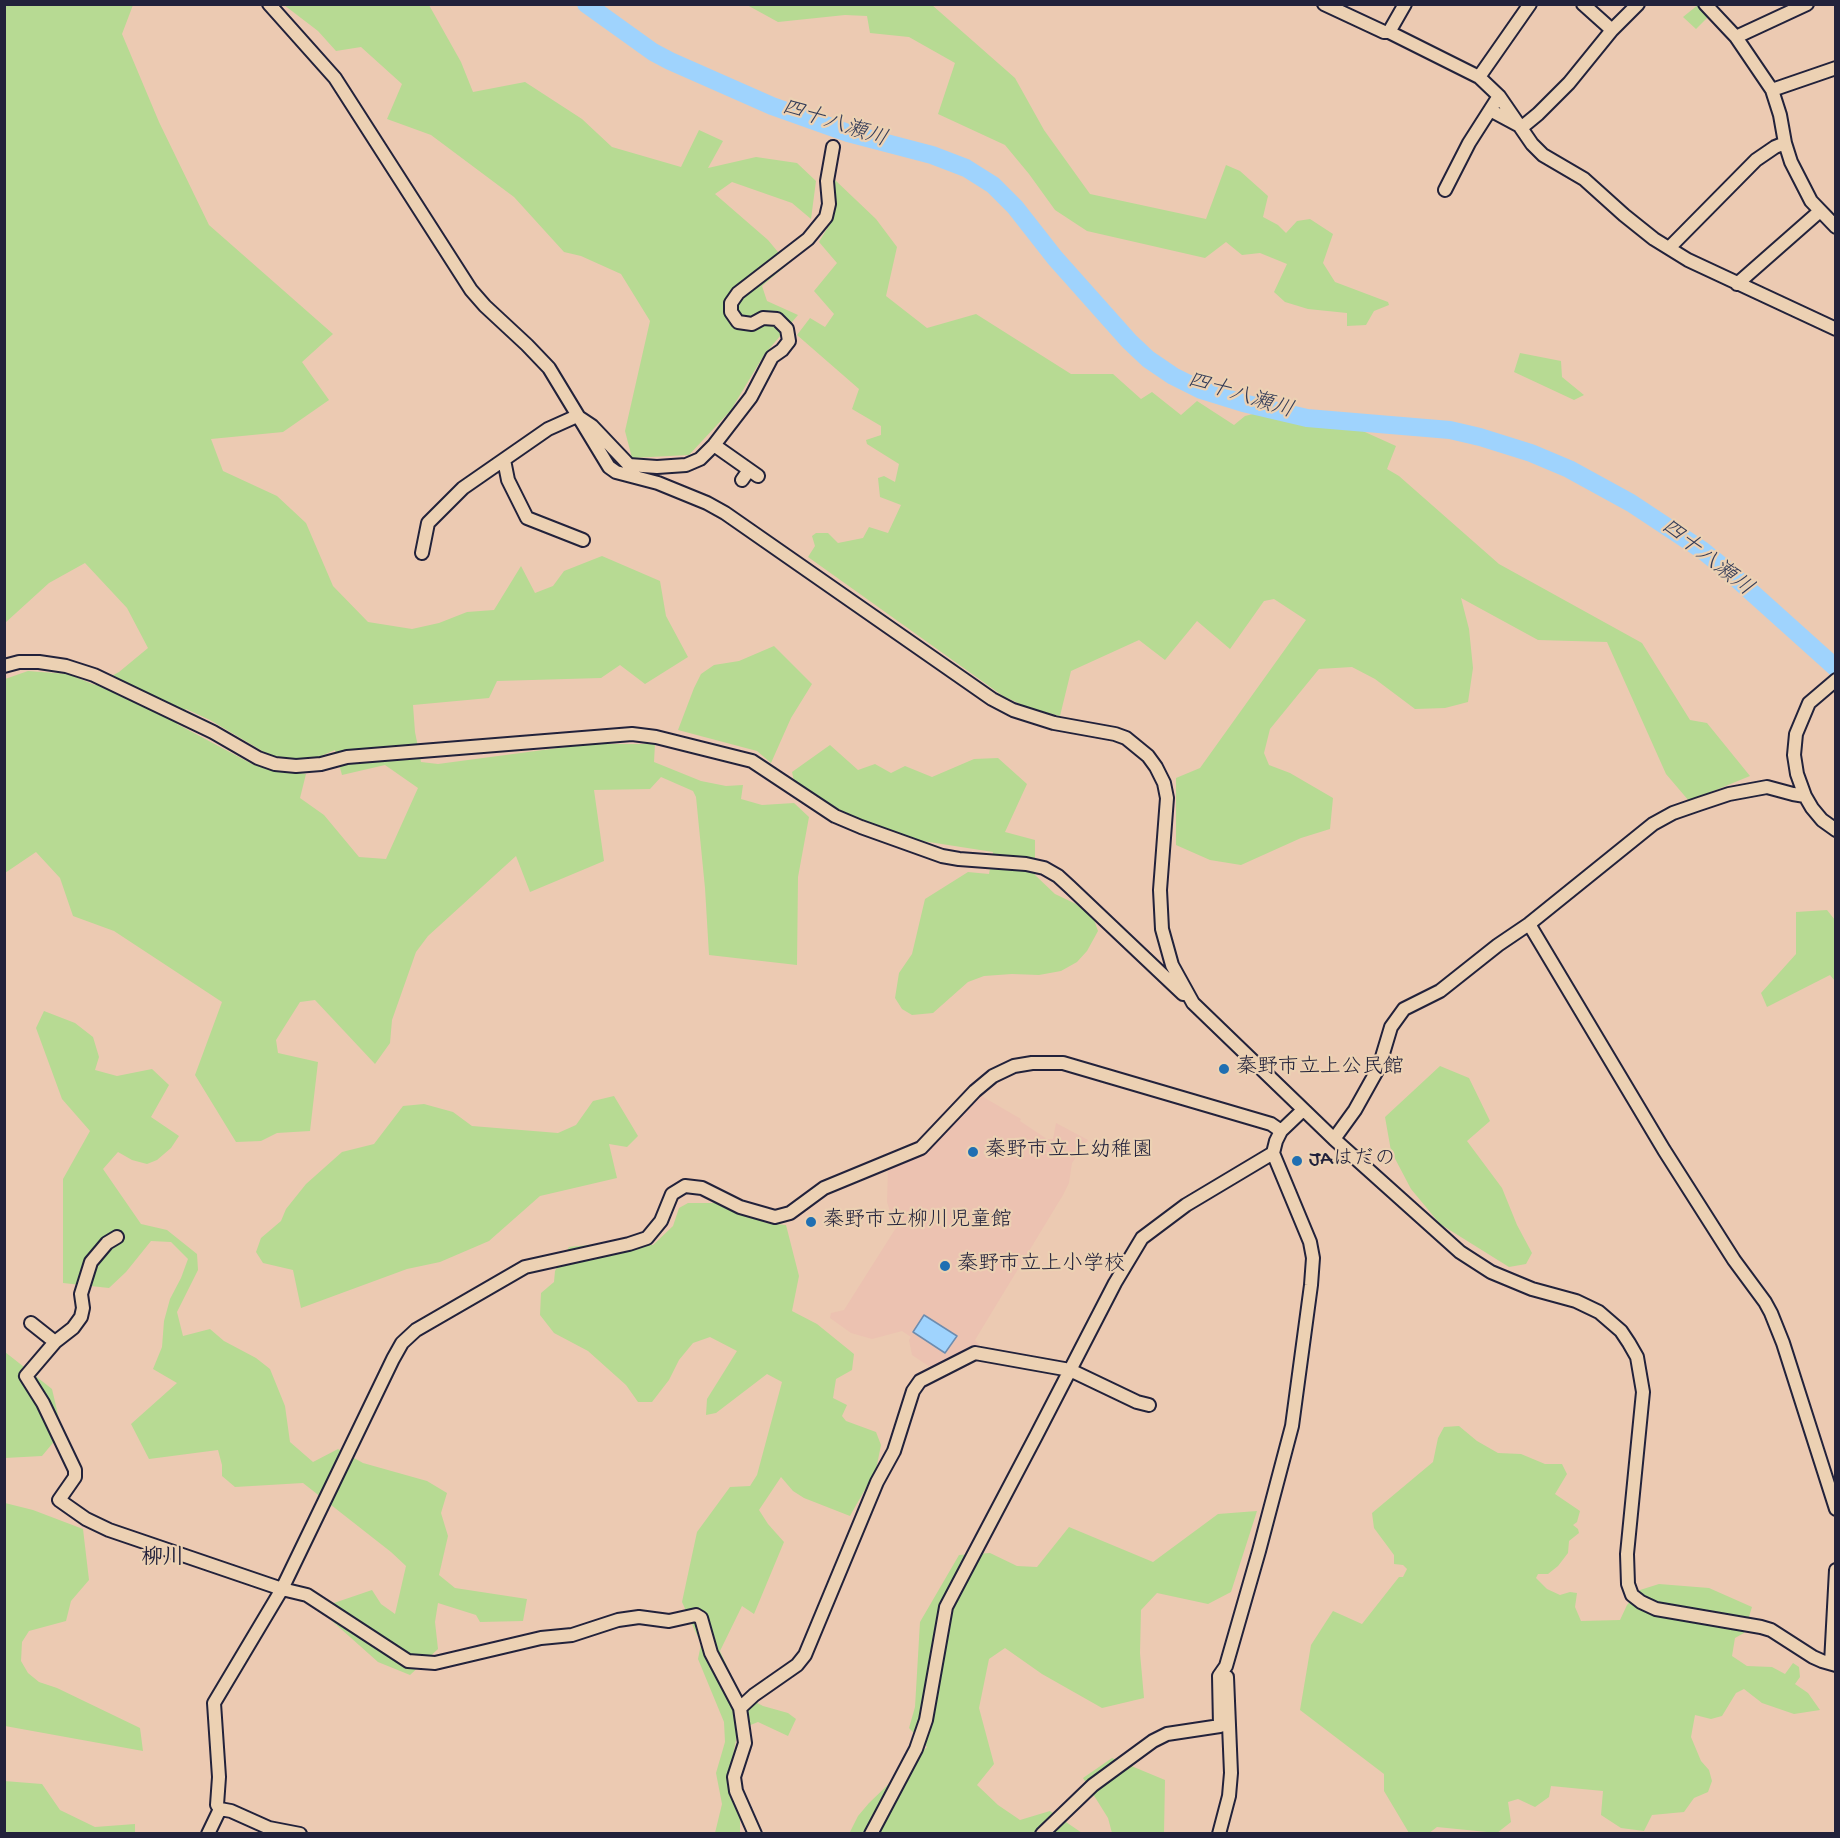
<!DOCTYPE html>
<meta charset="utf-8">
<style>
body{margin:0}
#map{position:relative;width:1840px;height:1838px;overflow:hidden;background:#eccab2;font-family:"Gochi Hand",sans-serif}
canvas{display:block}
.frame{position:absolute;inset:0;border:6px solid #22223b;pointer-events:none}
</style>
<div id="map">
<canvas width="1840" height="1838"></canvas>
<div class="frame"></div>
</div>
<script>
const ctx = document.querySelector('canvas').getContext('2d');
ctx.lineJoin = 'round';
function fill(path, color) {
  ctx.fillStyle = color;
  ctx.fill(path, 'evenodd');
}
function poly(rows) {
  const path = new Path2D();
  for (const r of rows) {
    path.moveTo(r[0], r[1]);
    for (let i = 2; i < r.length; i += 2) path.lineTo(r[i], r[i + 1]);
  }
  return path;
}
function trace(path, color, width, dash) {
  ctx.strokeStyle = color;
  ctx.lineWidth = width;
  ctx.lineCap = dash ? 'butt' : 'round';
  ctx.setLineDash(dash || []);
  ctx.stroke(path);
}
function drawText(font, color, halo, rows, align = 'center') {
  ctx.font = font + ' "Gochi Hand","Klee One",sans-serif';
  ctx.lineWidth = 4.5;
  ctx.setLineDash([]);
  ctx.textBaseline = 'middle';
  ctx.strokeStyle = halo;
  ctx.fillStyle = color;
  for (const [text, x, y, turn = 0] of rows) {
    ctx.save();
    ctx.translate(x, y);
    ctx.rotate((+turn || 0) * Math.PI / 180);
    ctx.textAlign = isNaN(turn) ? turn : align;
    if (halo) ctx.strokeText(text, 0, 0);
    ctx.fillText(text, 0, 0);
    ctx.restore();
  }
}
const built = poly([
 [978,1094,1021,1119,1020,1121,1047,1139,1053,1139,1056,1123,1088,1140,1072,1163,1069,1183,1063,1195,975,1340,979,1345,978,1351,933,1369,912,1355,909,1340,911,1337,902,1331,872,1339,851,1333,830,1318,831,1313,844,1310,899,1223,892,1218,887,1202,888,1167,891,1166]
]);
const green = poly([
 [1699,4,1707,12,1708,17,1696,29,1683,17],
 [5,5,133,5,122,34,159,122,209,225,333,334,302,362,329,400,283,432,211,439,223,471,277,496,306,523,333,586,368,622,412,629,439,623,467,612,494,610,521,566,535,593,553,586,564,571,602,556,660,581,666,616,688,657,645,684,620,665,601,678,497,681,489,698,413,705,415,732,421,762,438,764,588,744,655,744,654,762,701,781,726,786,743,785,741,799,762,805,794,803,809,817,798,877,797,965,709,955,705,888,696,797,693,791,661,777,650,789,594,790,604,861,530,892,516,856,428,936,416,952,392,1020,390,1043,375,1064,315,1000,300,1002,276,1040,278,1053,318,1062,310,1131,277,1133,261,1141,236,1142,195,1075,222,1002,114,931,73,916,60,878,36,852,5,873,5,679,28,671,68,674,95,685,119,672,148,648,127,608,85,563,49,583,5,623],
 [186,709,210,720,269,755,307,762,335,750,342,775,385,765,418,788,386,859,359,857,324,815,300,798,306,774,254,765,177,724],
 [284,5,429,5,461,62,473,92,525,82,582,119,612,147,681,167,699,130,723,141,708,168,756,157,797,163,816,181,811,219,792,203,732,182,715,194,768,240,788,264,762,286,767,301,798,315,764,355,731,410,689,455,632,458,625,431,650,321,621,274,581,256,564,252,514,197,431,135,387,119,402,84,361,47,336,51,318,31],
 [747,5,932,5,1015,78,1044,130,1090,194,1206,219,1226,165,1240,171,1268,196,1263,217,1278,225,1286,233,1297,221,1310,219,1333,234,1323,263,1335,282,1388,302,1389,305,1374,311,1366,325,1347,326,1347,313,1308,309,1285,302,1274,292,1287,264,1260,253,1242,255,1226,242,1205,258,1087,231,1055,210,1029,174,1005,145,938,114,955,63,909,37,870,33,867,16,845,15,778,22],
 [835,180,876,219,897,247,886,296,927,328,976,314,1071,374,1113,374,1141,399,1152,392,1181,415,1197,401,1234,425,1245,416,1261,412,1290,422,1356,428,1396,446,1387,469,1399,476,1499,564,1642,643,1690,720,1707,723,1750,776,1689,801,1666,774,1607,642,1538,640,1461,598,1469,629,1473,668,1468,702,1445,708,1415,709,1375,679,1352,667,1319,669,1270,729,1264,753,1269,765,1290,773,1333,798,1330,829,1301,838,1241,865,1210,860,1176,845,1176,778,1200,768,1306,620,1274,599,1264,601,1230,649,1197,621,1165,660,1139,640,1071,671,1060,716,1029,708,1003,696,808,557,815,546,812,536,816,533,828,533,838,543,863,538,869,527,888,533,901,505,880,497,878,478,884,476,895,482,899,464,867,444,866,440,881,435,881,426,852,409,859,389,797,335,810,318,825,327,834,314,814,291,837,263,819,242,834,217],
 [1520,353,1561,361,1562,377,1584,395,1574,400,1514,372],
 [774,646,812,684,791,718,771,763,757,751,678,730,694,688,701,674,714,665,739,661],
 [830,745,858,770,875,764,891,773,905,766,932,777,974,759,998,758,1027,784,1005,832,1035,840,1035,875,1055,894,1076,904,1093,917,1098,931,1087,951,1077,962,1061,971,1039,975,1012,974,984,976,968,982,933,1013,912,1015,902,1009,895,998,899,973,912,954,925,899,968,872,989,874,993,852,916,840,845,813,794,781,792,772],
 [1827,910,1835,920,1835,981,1830,975,1767,1007,1761,993,1796,954,1796,912],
 [44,1011,75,1023,93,1037,99,1057,95,1070,117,1076,152,1069,169,1085,151,1117,179,1136,171,1148,157,1160,147,1164,132,1160,118,1152,103,1169,141,1224,167,1230,197,1254,198,1270,177,1312,183,1336,210,1329,224,1341,256,1358,270,1369,285,1406,290,1442,313,1462,338,1449,363,1463,427,1481,447,1493,441,1513,448,1536,439,1575,455,1588,527,1599,523,1621,480,1622,476,1615,438,1603,435,1622,438,1649,410,1675,378,1662,332,1621,331,1604,372,1590,381,1604,395,1614,406,1566,391,1552,303,1483,235,1487,222,1476,222,1465,218,1450,149,1459,131,1424,177,1383,153,1369,162,1347,164,1321,170,1299,181,1278,188,1259,171,1242,151,1241,126,1272,109,1288,63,1283,63,1179,90,1131,62,1099,36,1028],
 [1440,1066,1469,1078,1490,1121,1467,1141,1502,1188,1517,1225,1532,1253,1526,1264,1509,1267,1440,1224,1411,1189,1391,1151,1385,1117],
 [614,1096,638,1136,627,1147,609,1144,617,1178,540,1196,489,1241,440,1262,407,1269,301,1308,293,1270,263,1263,256,1252,261,1238,281,1221,286,1209,306,1184,342,1152,374,1144,403,1106,424,1104,453,1112,472,1126,558,1133,576,1125,593,1101],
 [688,1203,718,1203,766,1223,786,1225,799,1276,792,1311,817,1324,854,1354,852,1370,836,1379,833,1398,847,1405,842,1416,846,1421,876,1432,881,1445,876,1470,850,1516,804,1498,793,1491,781,1477,759,1510,768,1524,784,1542,754,1614,742,1606,720,1651,740,1694,763,1706,788,1713,796,1719,788,1736,758,1722,738,1730,727,1785,740,1816,740,1833,715,1833,722,1804,716,1773,725,1742,724,1722,698,1659,701,1644,682,1602,697,1532,730,1487,750,1486,757,1475,782,1382,767,1374,716,1413,706,1415,707,1399,737,1351,710,1337,693,1343,679,1360,669,1380,652,1402,638,1402,626,1385,588,1351,554,1333,540,1315,541,1293,554,1282,555,1271,569,1247,599,1244,653,1245,673,1226,679,1208],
 [5,1352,52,1389,62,1432,42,1456,5,1458],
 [1459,1426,1477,1441,1498,1453,1521,1454,1545,1464,1562,1464,1567,1474,1555,1494,1580,1511,1577,1522,1573,1525,1578,1529,1579,1533,1569,1541,1568,1553,1558,1566,1548,1574,1538,1574,1536,1578,1547,1589,1560,1595,1570,1592,1577,1593,1575,1607,1581,1621,1620,1620,1627,1605,1640,1590,1659,1584,1709,1588,1752,1607,1744,1633,1735,1638,1732,1656,1747,1666,1772,1667,1785,1674,1793,1663,1799,1667,1800,1677,1795,1684,1808,1693,1820,1710,1794,1714,1762,1703,1744,1689,1736,1693,1722,1716,1711,1719,1695,1715,1691,1737,1701,1761,1709,1770,1712,1781,1708,1792,1694,1798,1684,1812,1652,1815,1644,1831,1621,1828,1601,1815,1603,1791,1551,1786,1549,1797,1535,1807,1518,1799,1508,1802,1511,1822,1497,1833,1437,1827,1428,1834,1409,1833,1384,1791,1384,1774,1300,1710,1311,1645,1333,1611,1362,1624,1399,1577,1403,1577,1407,1569,1403,1565,1394,1564,1394,1555,1374,1528,1372,1513,1433,1462,1438,1438,1444,1427],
 [5,1503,33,1510,83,1529,89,1580,71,1601,66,1621,29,1631,22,1642,21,1661,28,1673,39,1682,57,1688,140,1728,143,1751,5,1726],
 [1257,1511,1231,1592,1208,1604,1157,1593,1141,1610,1140,1653,1144,1698,1102,1708,1042,1674,1005,1648,989,1659,979,1708,994,1764,977,1785,998,1805,1020,1820,1050,1811,1082,1833,849,1834,858,1816,869,1803,927,1747,909,1728,915,1707,920,1622,959,1555,990,1553,1017,1566,1037,1567,1069,1527,1153,1562,1218,1514],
 [1112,1758,1165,1780,1164,1833,1112,1833,1108,1818,1083,1778],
 [4,1781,42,1784,60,1810,95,1827,135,1824,135,1833,5,1833]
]);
const water = poly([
 [924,1315,957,1336,945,1353,913,1332,924,1315]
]);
const river = poly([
 [586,4,653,52,670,61,772,106,848,133,932,155,966,168,993,185,1015,207,1055,258,1129,341,1148,359,1173,376,1201,390,1243,403,1307,418,1450,430,1480,437,1531,453,1569,469,1631,503,1702,550,1728,571,1836,668]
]);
const minor = poly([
 [269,4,335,78,471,290,485,306,527,345,549,368,609,467,616,472,658,483,707,503,725,513,992,699,1013,710,1054,723,1115,734,1126,738,1148,756,1156,767,1164,783,1167,798,1160,890,1162,929,1172,965,1193,1003,1334,1139,1460,1252,1491,1272,1532,1289,1576,1301,1599,1312,1621,1331,1629,1343,1637,1357,1643,1392,1627,1554,1628,1584,1632,1595,1641,1602,1656,1609,1761,1627,1771,1630,1813,1657,1822,1661,1836,1665],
 [1324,4,1384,32,1389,32,1479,77,1499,96,1532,144,1543,155,1584,179,1624,215,1654,239,1688,260,1836,329],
 [1583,4,1612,30],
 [1705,4,1736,37,1772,90,1780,115,1785,143,1791,162,1811,201,1836,227],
 [1389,32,1405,4],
 [1736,37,1807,4],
 [1479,77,1530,4],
 [1772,90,1836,68],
 [1490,110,1518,125],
 [1521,128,1538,114,1569,83,1612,30,1638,4],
 [1445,190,1469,143,1499,96],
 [1669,248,1756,160,1775,147,1785,143],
 [1737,284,1820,211],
 [714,445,758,476],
 [504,460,508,480,527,518,583,540],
 [742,480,749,470],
 [422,553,428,523,463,488,548,429,577,416,592,426,629,465,657,467,686,465,700,459,714,445,751,397,772,357,782,350,789,341,787,329,777,319,763,318,752,324,738,322,731,312,731,303,738,293,808,239,826,217,829,204,827,181,833,147],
 [4,666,19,662,39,662,66,666,94,675,213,732,258,758,275,764,296,766,321,764,347,757,632,734,656,737,752,761,835,816,861,827,942,856,959,859,1026,864,1044,868,1058,876,1070,887,1183,994],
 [1836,680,1809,703,1796,734,1794,755,1797,774,1805,796,1812,808,1822,820,1836,830],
 [1529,924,1664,1150,1734,1260,1765,1302,1771,1313,1783,1343,1836,1509],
 [1334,1139,1355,1110,1379,1067,1391,1027,1404,1009,1440,991,1498,945,1529,924,1653,824,1673,813,1699,804,1729,794,1767,787,1793,794,1805,796],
 [117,1237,107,1243,91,1262,81,1294,83,1308,81,1317,73,1328,55,1342,26,1376,43,1403,75,1470,75,1477,59,1500,86,1519,109,1530,282,1589,307,1595,408,1661,435,1663,541,1638,572,1635,618,1620,639,1617,669,1621,696,1615,701,1618,711,1653,740,1708,745,1743,734,1777,736,1791,755,1834],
 [31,1323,55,1342],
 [1831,1663,1836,1570],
 [740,1708,754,1695,797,1665,805,1655,877,1482,894,1451,913,1391,920,1381,975,1353,1070,1370,1137,1402,1149,1405],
 [220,1809,231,1811,269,1828,300,1834],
 [208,1834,220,1809,217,1805,219,1777,214,1703,282,1589,393,1359,402,1343,416,1330,525,1267,629,1244,647,1238,661,1221,672,1194,685,1186,702,1188,740,1207,775,1217,790,1213,824,1188,921,1148,975,1091,993,1076,1014,1066,1032,1063,1063,1063,1271,1124,1281,1131],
 [871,1834,916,1749,926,1720,946,1607,1036,1436,1115,1283,1142,1238,1186,1205,1273,1153,1276,1141,1281,1131,1303,1110],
 [1042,1834,1093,1785,1153,1741,1167,1734,1220,1726,1219,1676,1226,1666,1259,1551,1292,1426,1311,1285,1313,1258,1310,1242,1273,1153],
 [1219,1834,1229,1796,1231,1773,1227,1677]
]);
const markers = [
 [1224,1069,6,"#1f6fb2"],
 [973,1152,6,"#1f6fb2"],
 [1297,1161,6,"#1f6fb2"],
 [811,1222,6,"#1f6fb2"],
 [945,1266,6,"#1f6fb2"]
];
const poiNames = [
 ["秦野市立上公民館",1236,1069],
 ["秦野市立上幼稚園",985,1152],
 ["JAはだの",1309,1161],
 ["秦野市立柳川児童館",823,1222],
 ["秦野市立上小学校",957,1266]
];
const waterNames = [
 ["四十八瀬川",834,125,18],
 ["四十八瀬川",1240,397,17],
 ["四十八瀬川",1706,559,38]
];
const neighbourhoodNames = [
 ["柳川",163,1560]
];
fill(built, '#ecc2b1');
fill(green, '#b7da93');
fill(water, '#9fd3fd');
trace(water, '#6d8caf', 1.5);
trace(river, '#9fd3fd', 18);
trace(minor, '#22223b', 16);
trace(minor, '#ecd1b3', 12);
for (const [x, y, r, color] of markers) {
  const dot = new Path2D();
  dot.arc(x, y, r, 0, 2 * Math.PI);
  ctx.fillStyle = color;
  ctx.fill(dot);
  trace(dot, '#ecd1b3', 2);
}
drawText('21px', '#22223b', '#ecd1b3', poiNames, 'left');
drawText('italic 22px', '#353d58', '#ecd1b3', waterNames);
drawText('bold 22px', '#22223b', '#ecd1b3', neighbourhoodNames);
</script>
